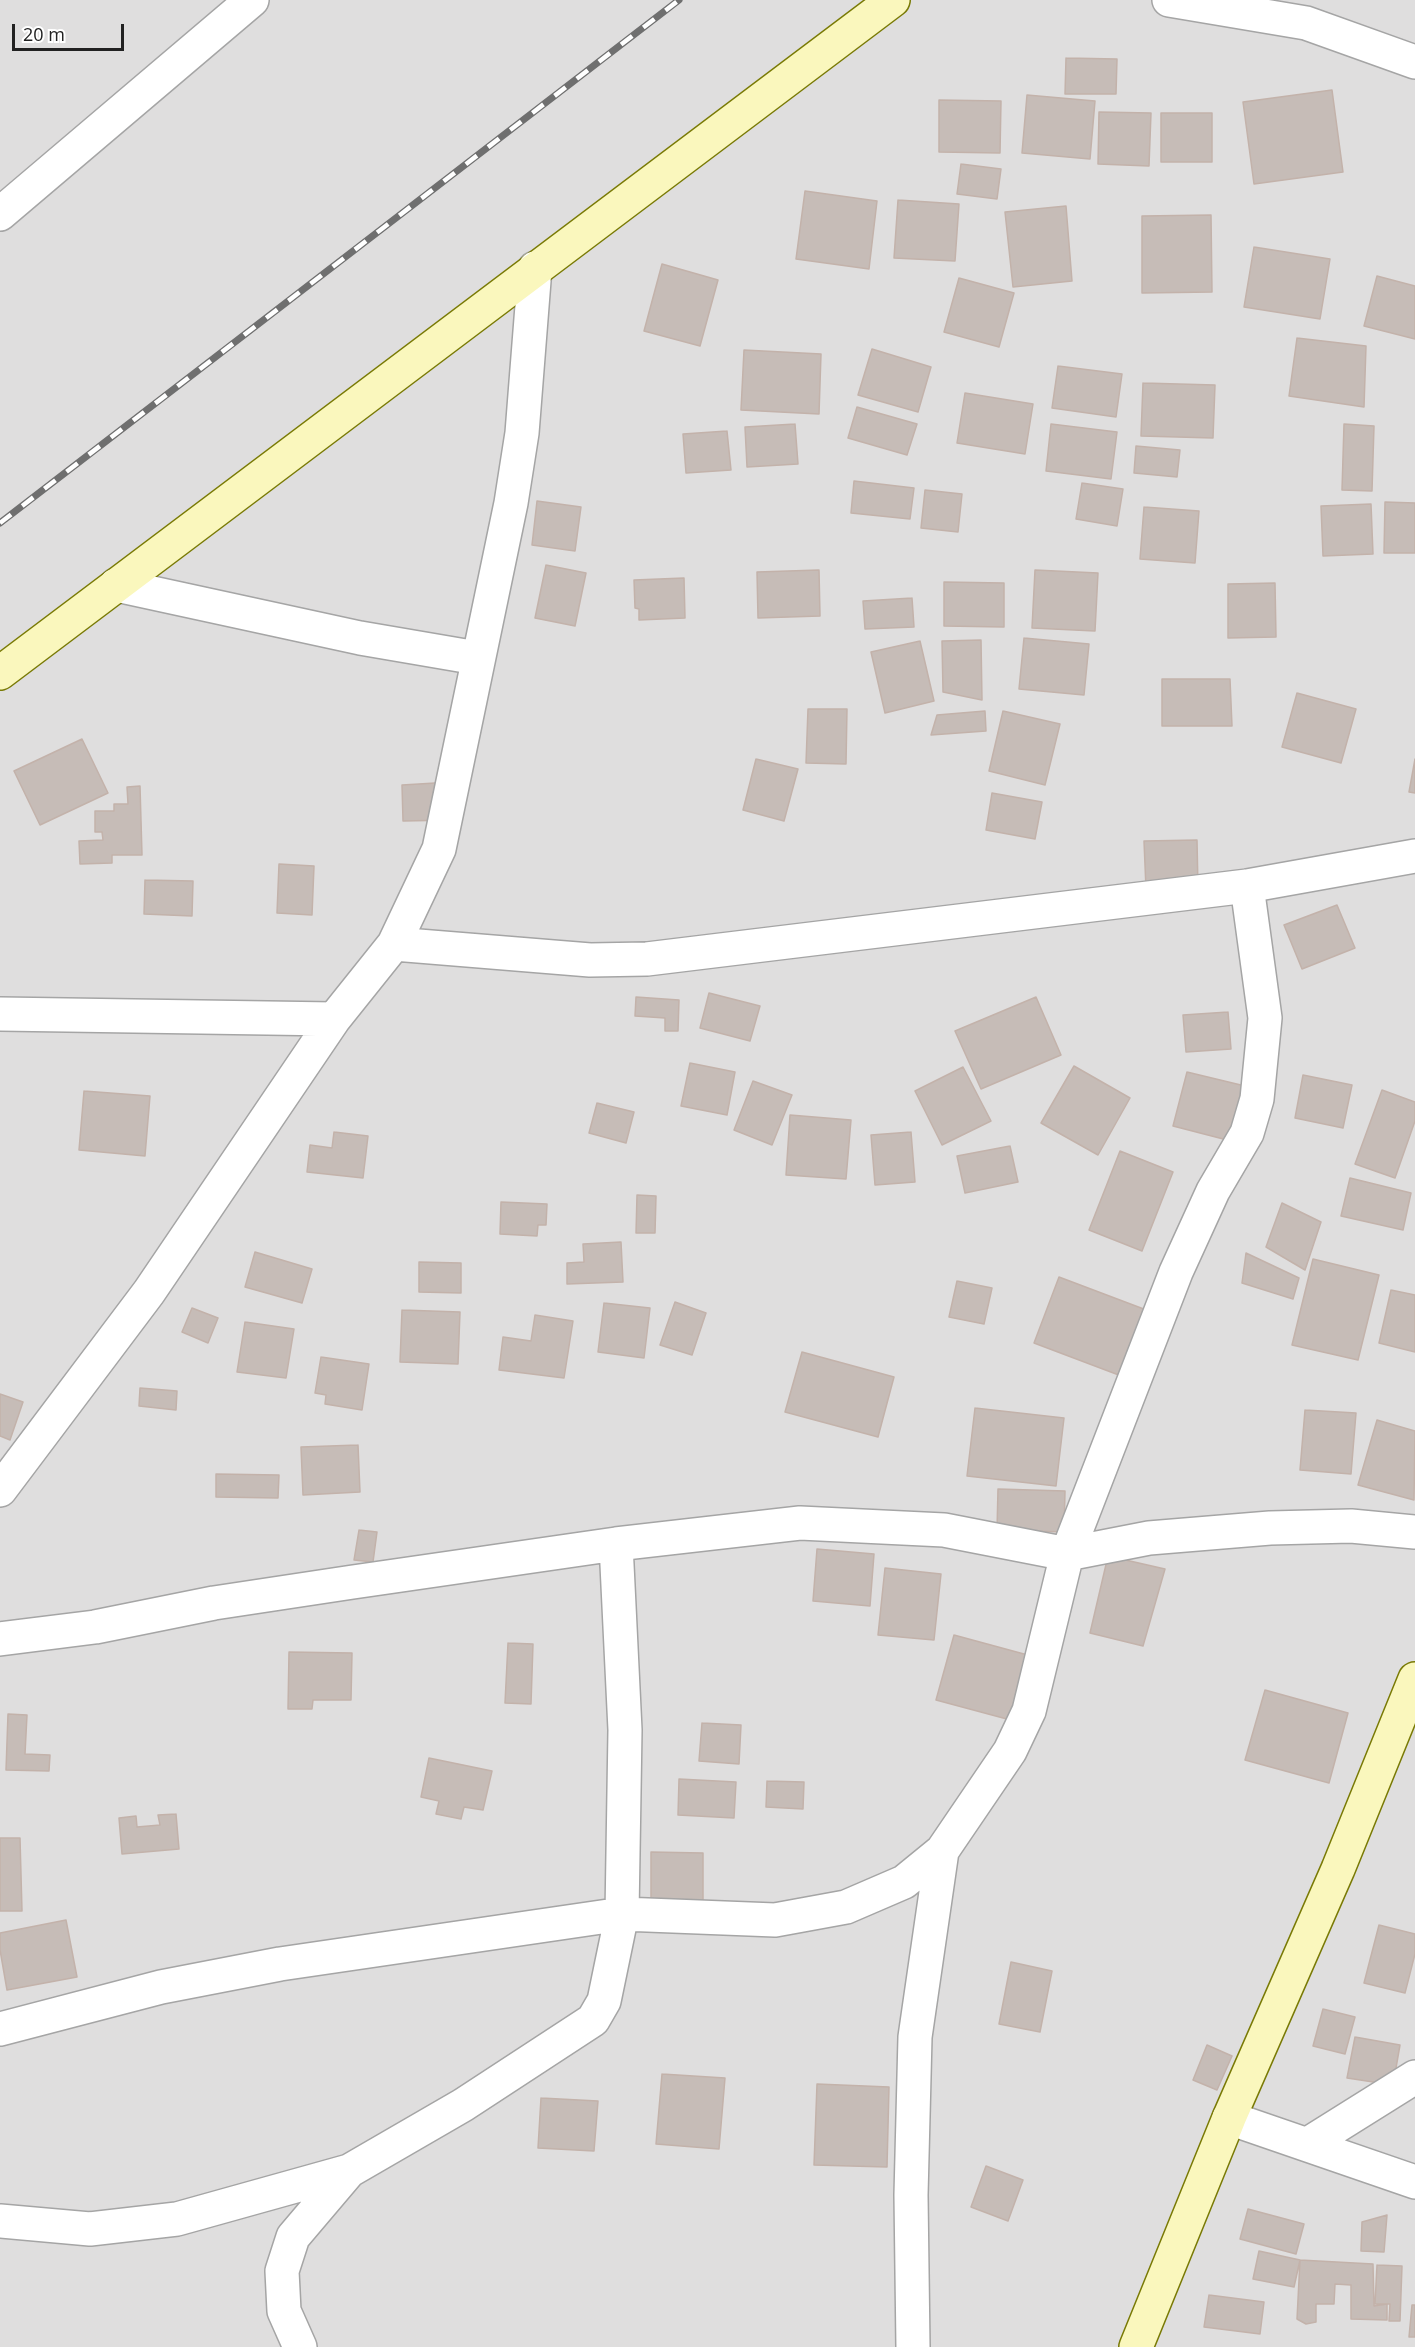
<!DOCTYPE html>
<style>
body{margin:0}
#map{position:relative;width:1415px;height:2347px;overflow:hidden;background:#f1ede8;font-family:"Open Sans",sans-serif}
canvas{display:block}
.scale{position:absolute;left:12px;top:24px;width:112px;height:27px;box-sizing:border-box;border:3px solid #212121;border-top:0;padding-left:8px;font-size:18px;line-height:21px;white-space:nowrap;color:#212121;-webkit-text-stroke:4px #fff;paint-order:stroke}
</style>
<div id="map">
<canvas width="1415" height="2347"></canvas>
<div class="scale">20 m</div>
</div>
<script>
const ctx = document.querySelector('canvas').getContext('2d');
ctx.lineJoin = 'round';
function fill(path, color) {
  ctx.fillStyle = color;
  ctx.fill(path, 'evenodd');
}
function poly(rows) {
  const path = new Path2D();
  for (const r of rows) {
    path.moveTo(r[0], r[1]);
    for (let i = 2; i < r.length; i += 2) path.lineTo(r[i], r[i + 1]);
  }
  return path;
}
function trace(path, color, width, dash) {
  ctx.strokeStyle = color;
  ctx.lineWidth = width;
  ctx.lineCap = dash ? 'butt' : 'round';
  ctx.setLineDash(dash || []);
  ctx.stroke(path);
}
const residential = poly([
 [0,0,1415,0,1415,2347,0,2347]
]);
const building = poly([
 [1066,58,1117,59,1116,94,1065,94,1066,58],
 [1332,90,1343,172,1254,184,1243,102,1332,90],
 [1027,95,1095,101,1090,159,1022,153,1027,95],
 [939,100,1001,101,1000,153,939,152,939,100],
 [1099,112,1151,113,1149,166,1098,164,1099,112],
 [1161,113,1212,113,1212,162,1161,162,1161,113],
 [961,164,1001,169,997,199,957,194,961,164],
 [805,191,877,201,869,269,796,259,805,191],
 [898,200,959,204,955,261,894,258,898,200],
 [1066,206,1072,281,1013,287,1005,212,1066,206],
 [1211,215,1212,292,1142,293,1142,216,1211,215],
 [1254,247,1330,259,1320,319,1244,307,1254,247],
 [662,264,718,280,700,346,644,331,662,264],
 [1377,276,1415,286,1415,339,1364,326,1377,276],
 [959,278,1014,293,999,347,944,332,959,278],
 [1297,338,1366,346,1364,407,1289,396,1297,338],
 [872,349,931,367,918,412,858,395,872,349],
 [744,350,821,354,819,414,741,410,744,350],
 [1058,366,1122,374,1116,417,1052,408,1058,366],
 [1143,383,1215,385,1213,438,1141,436,1143,383],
 [965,393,1033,404,1025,454,957,443,965,393],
 [857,407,917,424,907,455,848,438,857,407],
 [795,424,798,464,747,467,745,427,795,424],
 [1051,424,1117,432,1111,479,1046,471,1051,424],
 [1344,424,1374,426,1372,491,1342,490,1344,424],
 [727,431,731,470,686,473,683,434,727,431],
 [1136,446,1180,450,1177,477,1134,473,1136,446],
 [854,481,914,488,910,519,851,513,854,481],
 [1082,483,1123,489,1117,526,1076,519,1082,483],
 [925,490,962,494,958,532,921,528,925,490],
 [537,501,581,507,575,551,532,545,537,501],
 [1385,502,1415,503,1415,553,1384,553,1385,502],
 [1371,504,1373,554,1323,556,1321,506,1371,504],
 [1144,507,1199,511,1195,563,1140,559,1144,507],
 [546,565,586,573,575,626,535,618,546,565],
 [819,570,820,616,758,618,757,572,819,570],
 [1035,570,1098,573,1095,631,1032,628,1035,570],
 [684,578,685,618,639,620,639,609,635,608,634,580,684,578],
 [944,582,1004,583,1004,627,944,626,944,582],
 [1275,583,1276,637,1228,638,1228,584,1275,583],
 [912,598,914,627,865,629,863,601,912,598],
 [1024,638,1089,644,1084,695,1019,689,1024,638],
 [981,640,982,700,943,692,942,641,981,640],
 [920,641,934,701,885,713,871,652,920,641],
 [1162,679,1230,679,1232,726,1162,726,1162,679],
 [1297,693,1356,709,1341,763,1282,747,1297,693],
 [808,709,847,709,846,764,806,763,808,709],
 [985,711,986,731,931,735,937,715,985,711],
 [1003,711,1060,724,1045,785,989,771,1003,711],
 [82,739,108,793,40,825,14,771,82,739],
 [756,759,798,769,784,821,743,810,756,759],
 [1415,759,1415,793,1409,792,1415,759],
 [452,782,454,820,403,821,402,785,452,782],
 [140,786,142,855,112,855,112,863,80,864,79,841,103,840,102,832,95,832,95,811,114,811,114,804,128,804,127,787,140,786],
 [992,793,1042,802,1035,839,986,830,992,793],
 [1197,840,1198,888,1146,889,1144,841,1197,840],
 [279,864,314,866,312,915,277,913,279,864],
 [145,880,193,881,192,916,144,914,145,880],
 [1337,905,1355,948,1302,969,1284,925,1337,905],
 [709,993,760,1006,750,1041,700,1028,709,993],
 [636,997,679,1000,678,1031,665,1031,665,1018,635,1016,636,997],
 [1036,997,1061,1055,981,1089,955,1031,1036,997],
 [1228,1012,1231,1049,1186,1052,1183,1015,1228,1012],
 [690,1063,735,1072,727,1115,681,1106,690,1063],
 [1074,1066,1130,1098,1098,1155,1041,1123,1074,1066],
 [963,1067,991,1121,942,1145,915,1091,963,1067],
 [1187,1072,1245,1086,1231,1141,1173,1126,1187,1072],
 [1303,1075,1352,1085,1343,1128,1295,1118,1303,1075],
 [753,1081,792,1095,772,1145,734,1130,753,1081],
 [1382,1090,1415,1102,1415,1121,1395,1178,1355,1164,1382,1090],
 [84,1091,150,1096,145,1156,79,1150,84,1091],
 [597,1103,634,1112,626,1143,589,1133,597,1103],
 [790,1115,851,1120,846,1179,786,1175,790,1115],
 [334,1132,368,1136,363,1178,307,1172,310,1145,332,1148,334,1132],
 [911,1132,915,1182,875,1185,871,1135,911,1132],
 [1010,1146,1018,1182,965,1193,957,1156,1010,1146],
 [1120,1151,1173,1172,1142,1251,1089,1230,1120,1151],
 [1350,1178,1411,1193,1403,1230,1341,1216,1350,1178],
 [637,1195,656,1196,655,1233,636,1233,637,1195],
 [501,1202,547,1204,546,1225,538,1225,537,1236,500,1234,501,1202],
 [1282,1203,1321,1222,1305,1270,1266,1247,1282,1203],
 [621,1242,623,1282,567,1284,567,1263,584,1262,583,1244,621,1242],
 [255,1252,312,1269,302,1303,245,1287,255,1252],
 [1246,1253,1299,1278,1293,1299,1242,1283,1246,1253],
 [1313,1259,1379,1275,1358,1360,1292,1345,1313,1259],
 [419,1262,461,1263,461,1293,419,1292,419,1262],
 [1059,1277,1149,1311,1124,1377,1034,1343,1059,1277],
 [957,1281,992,1288,984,1324,949,1317,957,1281],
 [1391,1290,1415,1295,1415,1352,1379,1343,1391,1290],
 [675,1302,706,1313,692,1355,660,1345,675,1302],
 [604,1303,650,1308,644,1358,598,1352,604,1303],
 [192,1308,218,1318,208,1343,182,1332,192,1308],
 [402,1310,460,1312,458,1364,400,1362,402,1310],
 [535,1315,573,1321,564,1378,499,1370,503,1337,531,1341,535,1315],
 [245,1322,294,1329,286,1378,237,1372,245,1322],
 [802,1352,894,1377,878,1437,785,1412,802,1352],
 [321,1357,369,1364,362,1410,325,1404,326,1395,315,1393,321,1357],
 [140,1388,177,1391,176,1410,139,1406,140,1388],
 [0,1394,23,1402,10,1440,0,1436,0,1394],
 [975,1408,1064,1418,1056,1486,967,1476,975,1408],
 [1305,1410,1356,1413,1351,1474,1300,1470,1305,1410],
 [1377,1420,1415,1431,1414,1500,1358,1485,1377,1420],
 [358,1445,360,1492,303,1495,301,1447,358,1445],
 [216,1474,279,1475,278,1498,216,1497,216,1474],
 [998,1489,1065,1491,1064,1532,997,1530,998,1489],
 [359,1530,377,1532,373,1562,354,1560,359,1530],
 [817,1549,874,1554,870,1606,813,1601,817,1549],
 [1108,1556,1165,1569,1143,1646,1090,1633,1108,1556],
 [885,1568,941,1574,934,1640,878,1635,885,1568],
 [954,1635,1035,1657,1018,1722,936,1700,954,1635],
 [508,1643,533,1644,531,1704,505,1703,508,1643],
 [289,1652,352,1653,351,1700,313,1700,312,1709,288,1709,289,1652],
 [1265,1690,1348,1713,1329,1783,1245,1760,1265,1690],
 [8,1714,27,1715,25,1754,50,1755,49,1771,6,1770,8,1714],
 [702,1723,741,1725,739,1764,699,1761,702,1723],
 [429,1758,492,1771,483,1810,464,1807,461,1819,436,1814,439,1801,421,1797,429,1758],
 [679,1779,736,1782,734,1818,678,1815,679,1779],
 [767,1781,804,1782,803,1809,766,1807,767,1781],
 [176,1814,179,1849,122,1854,119,1818,136,1816,137,1827,160,1825,158,1815,176,1814],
 [0,1838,20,1838,22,1911,0,1911,0,1838],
 [651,1852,703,1853,703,1901,651,1901,651,1852],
 [66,1920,77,1977,7,1990,0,1950,0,1933,66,1920],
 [1379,1925,1415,1934,1415,1954,1405,1993,1364,1983,1379,1925],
 [1011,1962,1052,1971,1040,2032,999,2024,1011,1962],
 [1323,2009,1355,2017,1345,2054,1313,2046,1323,2009],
 [1355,2037,1400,2045,1393,2085,1347,2078,1355,2037],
 [1207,2045,1232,2056,1217,2090,1193,2080,1207,2045],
 [662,2074,725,2078,719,2149,656,2144,662,2074],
 [817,2084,889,2087,887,2167,814,2165,817,2084],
 [541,2098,598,2101,594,2151,538,2148,541,2098],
 [986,2166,1023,2180,1008,2221,971,2207,986,2166],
 [1248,2209,1304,2224,1296,2254,1240,2239,1248,2209],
 [1387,2215,1384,2252,1361,2251,1362,2222,1387,2215],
 [1259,2251,1300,2260,1294,2287,1253,2279,1259,2251],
 [1300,2260,1373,2264,1374,2306,1387,2304,1387,2320,1351,2319,1351,2285,1335,2284,1334,2304,1316,2304,1316,2322,1306,2324,1297,2319,1300,2260],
 [1377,2265,1402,2266,1400,2321,1389,2321,1390,2304,1375,2304,1377,2265],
 [1209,2295,1264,2302,1260,2334,1204,2327,1209,2295],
 [1412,2305,1415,2305,1415,2337,1409,2337,1412,2305]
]);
const street = poly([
 [1169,0,1306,23,1415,62],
 [0,214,252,0],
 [116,585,360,638,477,658],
 [394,944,590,960,647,959,1247,886,1415,856],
 [0,1014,334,1019],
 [0,1490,149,1292,334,1019,394,944,439,849,511,503,522,433,535,268],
 [0,1639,95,1627,214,1603,353,1582,616,1544,800,1523,944,1530,1067,1554,1149,1538,1270,1528,1351,1526,1415,1532],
 [0,2029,161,1987,280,1964,622,1914,775,1920,846,1907,904,1882,942,1851],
 [1229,2118,1415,2182],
 [1308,2144,1415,2077],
 [0,2221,90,2229,177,2219,349,2171,463,2105,593,2020,604,2001,622,1914,625,1730,616,1544],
 [300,2347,284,2311,282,2271,293,2237,349,2171],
 [913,2347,911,2195,915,2037,942,1851,1010,1751,1029,1711,1067,1554,1176,1272,1213,1191,1247,1133,1257,1099,1265,1018,1247,886]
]);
const secondary = poly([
 [0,673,893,0],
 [1136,2347,1229,2118,1338,1869,1415,1679]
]);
const rail = poly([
 [0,523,679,0]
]);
fill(residential, '#dfdede');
fill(building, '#c6bcb7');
trace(building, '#c3b2aa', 1.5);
trace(street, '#a5a5a5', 36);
trace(secondary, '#797a05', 36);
trace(street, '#fff', 33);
trace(secondary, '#faf7bd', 33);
trace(rail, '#6f6f6f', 7);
trace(rail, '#fff', 4.5, [14]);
</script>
